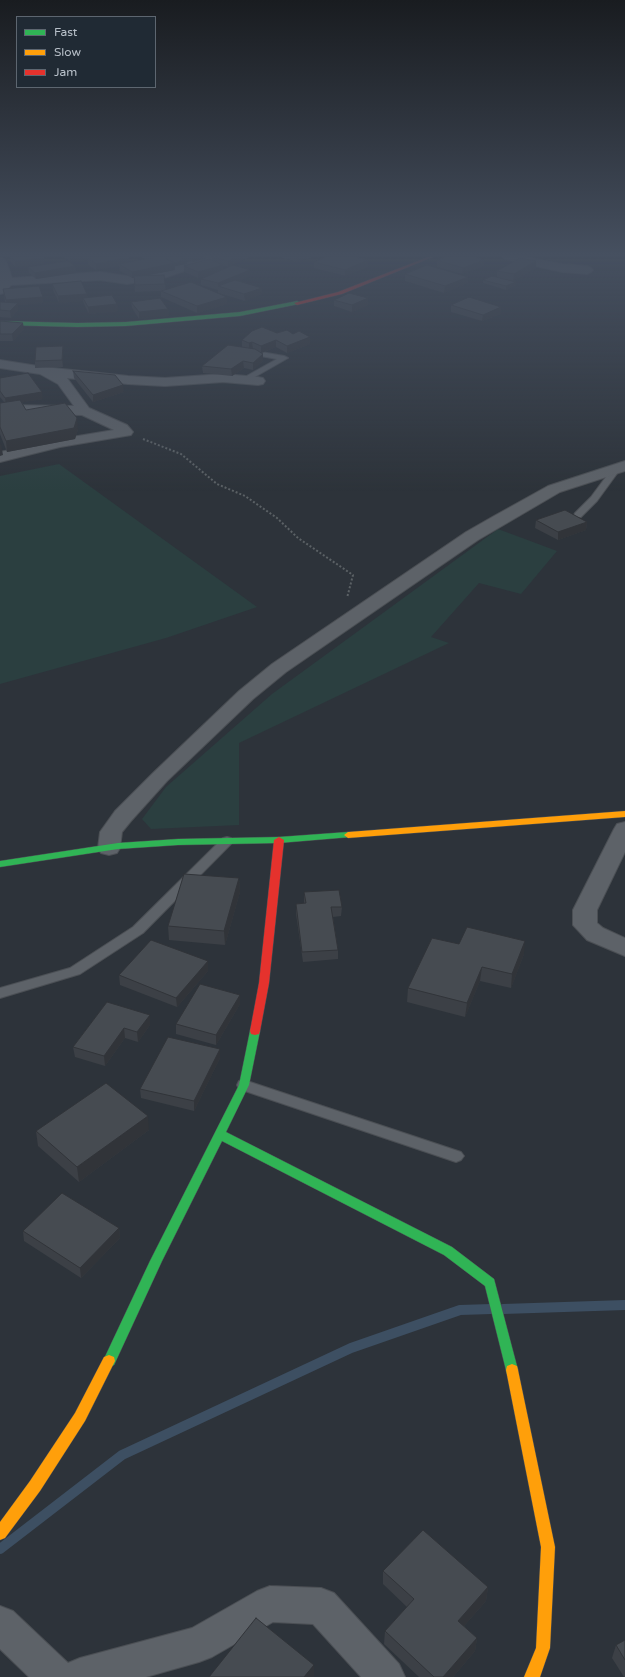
<!DOCTYPE html>
<style>
body{margin:0}
#map{position:relative;width:625px;height:1677px;overflow:hidden;background:#2d333a;font-family:"Varela Round",sans-serif}
canvas{display:block}
.legend{position:absolute;left:16px;top:16px;width:140px;height:72px;box-sizing:border-box;background:#202a34;border:1px solid #5d6670;margin:0;padding:5px 7px;list-style:none;font-size:12px;color:#b8c0c9}
.legend li{display:flex;align-items:center;gap:8px;height:20px}
.legend b{width:20px;border:1px solid #5d6670}
</style>
<div id="map">
<canvas width="625" height="1677"></canvas>
<ul class="legend">
<li><b style="height:5px;background:#30b455"></b>Fast</li>
<li><b style="height:5px;background:#ff9f0a"></b>Slow</li>
<li><b style="height:5px;background:#e5322d"></b>Jam</li>
</ul>
</div>
<script>
const ctx = document.querySelector('canvas').getContext('2d');
ctx.lineJoin = 'round';
function fill(path, color) {
  ctx.fillStyle = color;
  ctx.fill(path, 'evenodd');
}
function poly(rows) {
  const path = new Path2D();
  for (const r of rows) {
    path.moveTo(r[0], r[1]);
    for (let i = 2; i < r.length; i += 2) path.lineTo(r[i], r[i + 1]);
  }
  return path;
}
function trace(path, color, width, dash) {
  ctx.strokeStyle = color;
  ctx.lineWidth = width;
  ctx.lineCap = dash ? 'butt' : 'round';
  ctx.setLineDash(dash || []);
  ctx.stroke(path);
}
const green = poly([
 [59,464,257,607,166,638,0,684,0,476],
 [498,529,557,551,521,594,479,583,431,637,449,643,239,743,239,825,151,829,142,819,166,787,272,694]
]);
const stream = poly([
 [503,1309,625,1305],
 [0,1549,122,1455,351,1348,460,1310,491,1309]
]);
const path = poly([
 [143,439,181,454,217,484,245,496,277,518,298,538,353,575,347,598]
]);
const lane = poly([
 [244,349,284,356,288,358,246,382,243,382,243,378,277,359,244,353,244,349],
 [617,465,621,468,597,501,581,517,575,517,574,515,575,513,591,497,614,466,617,465],
 [227,837,231,838,233,841,231,844,143,933,80,974,0,998,0,988,70,968,133,927,223,838,227,837],
 [244,1080,461,1152,464,1156,461,1160,456,1162,239,1089,237,1085,239,1081,244,1080]
]);
const street = poly([
 [205,257,221,257,219,259,167,277,127,284,100,280,11,285,4,293,0,294,0,258,4,259,6,261,12,278,100,272,127,276,161,271,205,257],
 [503,257,524,257,562,264,587,266,591,268,593,270,591,272,587,274,562,272,509,260,505,259,503,257],
 [0,360,44,367,128,376,165,378,223,374,258,377,263,378,265,381,263,384,258,385,223,382,165,386,128,384,67,378,89,408,127,425,133,432,131,435,60,447,0,462,0,452,60,439,114,430,82,415,0,413,0,405,74,406,58,384,40,374,0,368,0,360],
 [625,461,625,471,560,492,478,540,286,672,253,699,167,781,131,821,122,832,120,848,117,853,109,855,101,853,98,848,100,832,115,811,153,773,239,691,272,664,466,532,494,516,548,486,625,461],
 [625,822,625,852,597,910,597,923,603,928,625,938,625,956,587,940,573,925,573,910,614,829,617,824,625,822],
 [270,1586,321,1588,334,1593,399,1664,405,1677,361,1677,313,1624,273,1622,212,1657,199,1662,146,1677,29,1677,0,1649,0,1606,13,1611,68,1663,80,1658,192,1628,257,1591,270,1586]
]);
const fast = poly([
 [297,301,299,302,299,304,240,316,126,326,77,327,0,325,0,321,77,323,126,322,240,312,297,301],
 [348,832,352,835,351,837,279,843,178,845,118,849,0,867,0,861,118,843,178,839,279,837,348,832],
 [255,1027,259,1028,260,1031,249,1085,226,1132,452,1247,494,1279,518,1370,517,1374,512,1376,507,1374,485,1286,444,1255,222,1141,162,1261,114,1365,109,1367,104,1365,103,1361,150,1261,239,1085,250,1031,251,1028,255,1027]
]);
const slow = poly([
 [625,811,625,817,348,838,344,835,348,832,625,811],
 [109,1355,114,1357,115,1361,85,1421,40,1491,5,1538,0,1540,0,1522,30,1481,75,1413,104,1357,109,1355],
 [512,1364,517,1366,518,1370,555,1547,550,1648,540,1677,524,1677,536,1648,541,1547,506,1370,507,1366,512,1364]
]);
const jam = poly([
 [428,257,433,257,342,294,297,305,294,303,338,292,428,257],
 [279,837,284,840,269,983,260,1031,259,1034,255,1035,251,1034,250,1031,259,983,274,840,279,837]
]);
const wall = poly([
 [7,257,43,257,44,258,44,264,15,267,10,261,10,257],
 [64,257,129,257,129,262,146,259,141,257,210,257,207,257,207,258,193,262,185,260,186,260,187,264,175,266,175,270,145,276,165,284,166,290,227,297,227,304,197,313,161,297,161,291,135,292,134,278,132,278,120,271,119,266,96,270,88,265,88,260,70,262,75,266,76,273,36,279,29,273,28,267,70,262],
 [212,257,249,257,228,267,250,276,240,281,262,294,245,301,218,293,218,290,201,285,201,279,210,275,198,278,184,272,184,266,212,260],
 [223,266,228,267,223,269],
 [280,257,312,257,297,262],
 [368,260,368,267,345,276,314,268,314,262],
 [437,260,484,260,484,266,462,274,437,267],
 [536,261,536,268,513,281,498,278,515,286,506,290,483,283,483,280,497,277,497,271],
 [405,274,468,277,468,283,444,293,405,281],
 [52,284,87,297,117,304,118,311,89,314,84,304,83,301,59,303,53,290],
 [3,289,43,297,43,303,18,305,18,310,11,318,0,317,0,302,5,302],
 [368,298,368,305,352,312,334,306,334,300],
 [131,302,168,309,169,316,139,319,132,308],
 [451,305,501,314,482,321,451,312],
 [0,321,24,329,13,341,0,341],
 [277,333,310,344,287,353,276,347,262,353,263,361,253,370,244,368,232,376,203,373,202,366,242,347,242,340],
 [63,353,63,367,35,368,35,361],
 [73,371,124,392,93,402,74,378],
 [0,378,43,399,22,402,26,410,78,429,75,439,7,452,0,434,0,403,4,402,0,397],
 [536,520,587,522,586,530,558,540,535,528],
 [239,878,240,892,225,945,169,940,168,926],
 [304,892,342,907,341,916,333,917,338,950,338,959,303,962,296,914,296,904,304,903],
 [459,944,524,954,511,988,480,981,465,1017,407,1002,408,988],
 [208,961,208,971,177,1007,120,985,119,975],
 [240,995,240,1004,216,1045,176,1034,176,1024],
 [107,1002,150,1025,138,1042,125,1038,105,1066,75,1057,73,1047],
 [220,1049,220,1058,194,1111,141,1098,140,1089],
 [149,1130,79,1182,38,1146,36,1131],
 [119,1228,120,1238,81,1278,24,1241,23,1231],
 [383,1571,488,1587,486,1601,464,1626,477,1638,475,1651,453,1677,419,1677,384,1644,385,1631,407,1607,383,1584],
 [625,1640,625,1677,624,1677,612,1658,616,1645]
]);
const shadedWall = poly([
 [69,257,100,257,88,258,88,260,70,262],
 [129,257,129,264,119,264,119,266,96,270,96,264],
 [202,257,207,257,207,258,193,262,192,259],
 [236,257,249,257,228,267,228,261],
 [297,257,312,257,297,262],
 [44,258,44,264,15,267,15,261],
 [186,260,187,264,175,266,175,270,132,278,132,272],
 [368,260,368,267,345,276,345,270],
 [484,260,484,266,462,274,463,268],
 [536,261,536,268,513,281,514,274],
 [223,265,223,271,198,278,198,272],
 [75,266,76,273,36,279,35,273],
 [250,270,250,276,224,288,218,286,218,283],
 [468,277,468,283,444,293,445,286],
 [516,282,515,286,506,290,506,286],
 [262,288,262,294,245,301,244,294],
 [87,294,87,300,83,298,83,301,59,303,58,296],
 [43,297,43,303,18,305,18,310,11,318,10,311,7,306,6,300],
 [227,297,227,304,197,313,197,306],
 [368,298,368,305,352,312,352,305],
 [117,304,118,311,89,314,88,307],
 [501,307,501,314,482,321,483,315],
 [168,309,169,316,139,319,139,312],
 [23,323,24,329,13,341,12,334],
 [310,337,310,344,287,353,287,346],
 [276,340,276,347,261,353,261,346],
 [252,342,253,349,249,350,249,343],
 [63,346,63,367,62,360],
 [263,354,263,361,253,370,253,363],
 [243,361,244,368,232,376,231,369],
 [123,385,124,392,93,402,93,395],
 [42,392,43,399,6,405,5,398],
 [77,418,78,429,75,439,7,452,6,441],
 [1,444,3,455,0,456,0,445],
 [587,522,586,530,558,540,558,532],
 [239,878,240,892,225,945,224,931],
 [525,941,524,954,511,988,512,974],
 [208,961,208,971,177,1007,176,998],
 [482,967,480,981,465,1017,467,1003],
 [240,995,240,1004,216,1045,216,1035],
 [150,1015,150,1025,138,1042,137,1032],
 [124,1028,125,1038,105,1066,104,1056],
 [220,1049,220,1058,194,1111,194,1101],
 [148,1116,149,1130,79,1182,77,1167],
 [119,1228,120,1238,81,1278,80,1268],
 [488,1587,486,1601,457,1634,458,1621],
 [477,1638,475,1651,453,1677,443,1677],
 [314,1665,314,1677,304,1677]
]);
const building = poly([
 [11,257,43,257,44,258,15,261,11,257],
 [96,257,129,257,96,264,88,258,96,257],
 [157,257,163,257,175,263,132,272,119,264,157,257],
 [169,257,179,257,186,260,174,263,165,258,169,257],
 [186,257,202,257,192,259,186,257],
 [212,257,236,257,228,261,212,257],
 [327,257,354,257,368,260,345,270,314,262,327,257],
 [447,257,473,257,484,260,463,268,437,260,447,257],
 [520,258,536,261,514,274,497,271,520,258],
 [209,259,223,265,198,272,184,266,209,259],
 [68,261,75,266,35,273,28,267,68,261],
 [233,265,250,270,218,283,201,279,233,265],
 [427,265,468,277,445,286,405,274,427,265],
 [164,275,165,284,135,285,134,276,164,275],
 [492,276,516,282,506,286,483,280,492,276],
 [235,280,262,288,244,294,218,286,235,280],
 [81,281,87,294,58,296,52,284,81,281],
 [191,282,227,297,197,306,161,291,191,282],
 [39,286,43,297,6,300,3,289,39,286],
 [349,293,368,298,352,305,334,300,349,293],
 [112,295,117,304,88,307,83,298,112,295],
 [469,297,501,307,483,315,451,305,469,297],
 [160,298,168,309,139,312,131,302,160,298],
 [0,302,18,303,10,311,0,310,0,302],
 [0,321,23,323,12,334,0,334,0,321],
 [262,327,277,333,287,330,293,334,299,331,310,337,287,346,276,340,261,346,252,342,249,343,242,340,252,331,262,327],
 [228,345,255,349,263,354,253,363,243,361,231,369,202,366,228,345],
 [63,346,62,360,35,361,36,347,63,346],
 [73,371,115,375,123,385,93,395,73,371],
 [28,373,42,392,5,398,0,391,0,378,28,373],
 [20,400,26,410,65,403,77,418,74,428,6,441,0,427,0,403,20,400],
 [565,510,587,522,558,532,536,520,565,510],
 [184,874,239,878,224,931,168,926,184,874],
 [339,890,342,907,331,907,338,950,302,952,296,904,306,903,304,892,339,890],
 [467,927,525,941,512,974,482,967,467,1003,408,988,432,938,459,944,467,927],
 [151,940,208,961,176,998,119,975,151,940],
 [200,984,240,995,216,1035,176,1024,200,984],
 [107,1002,150,1015,137,1032,124,1028,104,1056,73,1047,107,1002],
 [168,1037,220,1049,194,1101,140,1089,168,1037],
 [106,1083,148,1116,77,1167,36,1131,106,1083],
 [62,1193,119,1228,80,1268,23,1231,62,1193],
 [423,1530,488,1587,458,1621,477,1638,443,1677,434,1677,385,1631,414,1599,383,1571,423,1530],
 [256,1618,314,1665,304,1677,209,1677,256,1618],
 [625,1640,625,1660,616,1645,625,1640]
]);
fill(green, '#2b3f40');
trace(stream, '#3d4f62', 10);
trace(lane, '#4b4f54', 2);
trace(street, '#4b4f54', 2);
trace(fast, '#4b4f54', 1);
trace(slow, '#4b4f54', 1);
trace(jam, '#4b4f54', 1);
trace(path, '#5b6165', 2, [2, 2]);
fill(lane, '#5d6268');
fill(street, '#5d6268');
fill(fast, '#30b455');
fill(slow, '#ff9f0a');
fill(jam, '#e5322d');
fill(wall, '#3c4046');
fill(shadedWall, '#313439');
fill(building, '#464b51');
trace(building, '#313439', 1);
const sky = ctx.createLinearGradient(0, 0, 0, 491);
sky.addColorStop(0, '#191c20');
sky.addColorStop(0.52, '#465060');
sky.addColorStop(1, '#46506000');
ctx.fillStyle = sky;
ctx.fillRect(0, 0, 625, 491);
</script>
